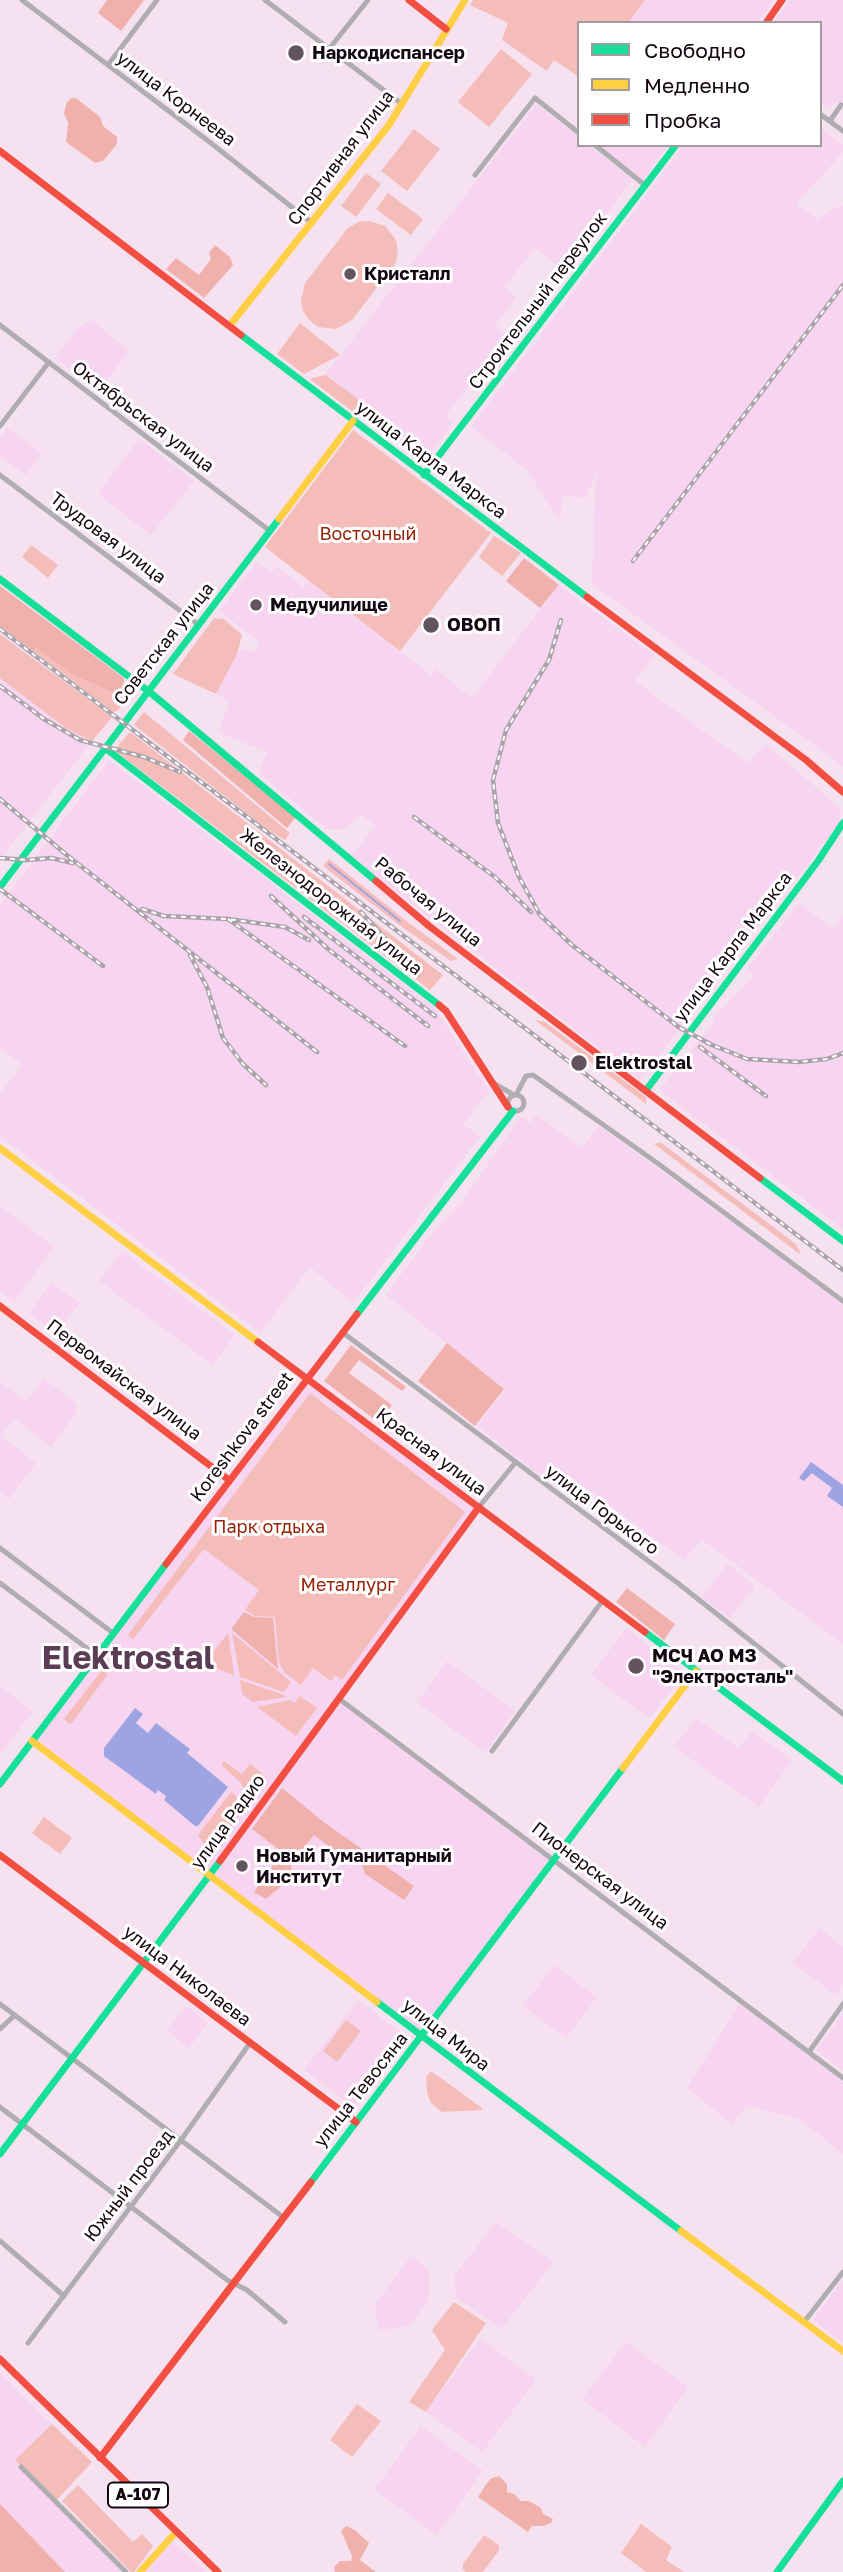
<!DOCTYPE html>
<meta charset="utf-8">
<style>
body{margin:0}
#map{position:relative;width:843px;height:2572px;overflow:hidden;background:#f6e1f1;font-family:"Golos Text",sans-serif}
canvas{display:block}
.legend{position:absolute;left:577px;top:21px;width:245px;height:126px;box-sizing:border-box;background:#fff;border:2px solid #a19ca0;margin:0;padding:9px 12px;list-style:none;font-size:21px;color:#130711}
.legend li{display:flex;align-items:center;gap:14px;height:35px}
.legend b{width:35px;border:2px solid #a19ca0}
</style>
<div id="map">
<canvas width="843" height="2572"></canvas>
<ul class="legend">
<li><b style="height:9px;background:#16e098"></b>Свободно</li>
<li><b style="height:9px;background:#ffcf43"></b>Медленно</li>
<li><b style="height:9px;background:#f24e42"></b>Пробка</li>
</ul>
</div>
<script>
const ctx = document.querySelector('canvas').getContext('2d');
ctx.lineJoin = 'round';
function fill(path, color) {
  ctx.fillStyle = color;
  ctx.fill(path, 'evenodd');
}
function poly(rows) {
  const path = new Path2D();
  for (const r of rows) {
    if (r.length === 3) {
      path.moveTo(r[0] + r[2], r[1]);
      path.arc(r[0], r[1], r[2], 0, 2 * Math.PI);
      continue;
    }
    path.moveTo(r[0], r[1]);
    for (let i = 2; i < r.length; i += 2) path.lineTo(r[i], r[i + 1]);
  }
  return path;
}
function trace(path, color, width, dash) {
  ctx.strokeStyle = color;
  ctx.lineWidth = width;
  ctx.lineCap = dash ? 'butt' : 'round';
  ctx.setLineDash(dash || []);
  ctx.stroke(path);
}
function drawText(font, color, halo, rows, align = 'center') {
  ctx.font = font + ' "Golos Text",sans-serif';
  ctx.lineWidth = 6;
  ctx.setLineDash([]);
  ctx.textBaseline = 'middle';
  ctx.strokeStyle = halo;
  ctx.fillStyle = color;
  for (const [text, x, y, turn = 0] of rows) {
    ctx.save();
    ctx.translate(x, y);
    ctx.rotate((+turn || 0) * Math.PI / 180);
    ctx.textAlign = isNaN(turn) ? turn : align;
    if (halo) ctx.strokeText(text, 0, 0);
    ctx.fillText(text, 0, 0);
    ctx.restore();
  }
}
const built = poly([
 [645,0,774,0,757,23,628,23],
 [790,0,843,0,843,106,836,101,830,109,820,102,820,23,773,23],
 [537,104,579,137,579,145,590,145,633,179,563,270,535,248,504,287,516,298,495,326,509,337,445,416,453,423,423,462,310,379,325,375],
 [820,128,843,145,843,152,796,204,819,220,826,213,843,205,843,766,592,584,596,472,586,498,563,495,560,521,527,470,471,427,684,145,820,145],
 [598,145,668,145,643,180],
 [91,320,129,351,98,391,55,358,77,329],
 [7,428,42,453,26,475,0,456,0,437],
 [139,439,194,481,151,535,98,494],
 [257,562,271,573,277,566,303,587,308,581,431,675,436,669,472,698,559,585,655,656,635,680,649,692,748,763,766,744,841,809,839,824,640,1080,351,856,375,826,361,814,345,829,327,829,258,772,268,752,218,732,230,702,216,694,237,654,242,649,254,652,260,642,219,611],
 [0,678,67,729,92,741,0,859],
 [109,760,434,1007,489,1091,463,1124,480,1137,353,1303,310,1267,260,1333,0,1136,0,1094,22,1065,0,1048,0,905],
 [799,903,833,929,843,916,843,1229,663,1093,661,1088,715,1020,713,1017,720,1008,723,1009,754,975,747,969],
 [536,1115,582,1148,599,1126,843,1303,843,1644,701,1539,684,1560,568,1475,557,1488,477,1426,505,1389,386,1295,435,1229,461,1203,521,1116,530,1123],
 [0,1206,54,1247,14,1302,0,1291],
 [122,1251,235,1335,213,1365,99,1281],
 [51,1283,80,1303,55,1333,29,1313],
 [44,1378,76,1403,77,1411,51,1447,14,1418,1,1436,36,1463,9,1499,0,1492,0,1381,26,1402],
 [307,1378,479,1507,339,1698,555,1860,422,2037,32,1741],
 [727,1564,755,1586,730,1618,702,1597],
 [626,1628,685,1673,649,1718,591,1675],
 [447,1661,515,1711,485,1753,417,1702],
 [0,1686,33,1712,0,1754],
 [696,1718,739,1748,752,1731,792,1760,759,1807,674,1747],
 [819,1928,843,1947,843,1984,835,1995,793,1963],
 [554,1965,597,1997,566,2038,523,2006],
 [358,2000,406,2036,353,2107,304,2070],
 [740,2003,843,2082,843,2154,799,2119,747,2106,732,2124,687,2088],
 [186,2006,208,2023,189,2048,167,2030],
 [843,2014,843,2070,816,2050],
 [496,2222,553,2262,502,2329,456,2298,454,2276],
 [410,2257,429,2269,429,2300,410,2326,379,2330,375,2305],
 [843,2280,843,2343,813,2320],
 [480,2338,536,2380,482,2452,426,2412],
 [626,2342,688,2387,645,2447,582,2399],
 [0,2373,52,2424,15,2460,122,2572,65,2572,0,2504],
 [421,2426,483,2471,437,2535,374,2490],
 [172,2541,206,2572,145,2572]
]);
const green = poly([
 [473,0,645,0,628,23,579,23,579,77,554,60,547,71,502,40,508,23,470,5],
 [501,49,532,74,489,127,458,102],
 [414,129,440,149,407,191,381,171],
 [366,173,381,184,356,217,341,206],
 [388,193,423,219,411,235,376,209],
 [370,221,385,226,396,240,398,255,395,264,352,320,336,329,318,327,309,320,303,311,301,301,305,283,348,228,358,222],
 [300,323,340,355,304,374,277,354],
 [325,375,361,401,353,412,310,379],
 [353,430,491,533,400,651,265,547],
 [494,536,521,553,502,576,479,557],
 [31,545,58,565,48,578,22,557],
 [214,618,224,619,242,635,237,654,216,694,173,674],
 [0,634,112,717,92,741,67,729,0,678],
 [36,648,73,675,123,697,125,702,117,711,113,712,33,651],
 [144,712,290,833,285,840,268,830,134,725],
 [130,732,443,975,430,990,114,750],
 [329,859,405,920,458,959,451,961,402,927,323,866],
 [535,1020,545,1022,646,1097,646,1104],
 [660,1142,796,1244,801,1255,654,1144],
 [310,1393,465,1512,342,1680,335,1675,331,1681,313,1668,301,1685,284,1672,279,1662,275,1617,255,1616,245,1610,259,1590,204,1549,133,1639,128,1635],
 [228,1633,234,1675,204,1664],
 [232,1633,291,1682,284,1692,240,1677],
 [102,1670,108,1674,71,1724,68,1723,64,1719],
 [240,1680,284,1695,286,1697,253,1702,242,1694],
 [300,1696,317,1708,296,1736,257,1707,290,1700,294,1703],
 [224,1761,242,1774,250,1764,267,1777,251,1799,240,1782,221,1765],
 [231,1792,238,1798,241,1796,248,1803,211,1855,198,1835],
 [44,1817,72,1838,60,1854,32,1833],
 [346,2020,361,2031,337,2062,323,2051],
 [431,2071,482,2108,482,2110,442,2112,431,2103,427,2092,426,2077],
 [454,2302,486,2323,426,2412,409,2402,445,2350,432,2330],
 [357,2404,381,2421,352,2457,330,2440],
 [52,2424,92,2462,55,2502,15,2460],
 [78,2485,133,2542,142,2534,153,2546,134,2572,131,2572,62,2501],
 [641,2524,672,2547,666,2560,684,2572,646,2572,621,2553],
 [484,2535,499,2545,499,2550,483,2572,466,2572,463,2570,463,2564]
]);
const forest = poly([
 [107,0,144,0,121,31,98,13],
 [72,98,76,98,100,117,103,126,117,137,117,144,103,161,95,163,66,142,68,123,64,113,67,102],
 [215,245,230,257,233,265,204,298,166,269,176,258,199,275,211,259,209,253],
 [524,558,559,585,540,608,506,581],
 [0,586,124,678,123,697,73,675,36,648,33,651,0,626],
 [189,731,296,817,287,828,183,740],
 [447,1343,504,1389,475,1426,418,1381],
 [351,1345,406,1387,402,1391,359,1360,349,1373,392,1405,379,1423,324,1381],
 [627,1588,675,1624,664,1640,616,1602],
 [244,1612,254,1617,273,1618,278,1669,231,1629],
 [282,1788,325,1823,414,1886,404,1900,365,1874,361,1862,355,1857,350,1862,314,1835,291,1864,292,1877,266,1899,254,1892,282,1852,252,1829],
 [499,2476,507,2484,507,2492,514,2494,521,2501,529,2501,541,2508,543,2514,553,2519,551,2523,543,2526,532,2526,528,2532,478,2497,487,2483,492,2478],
 [0,2504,65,2572,0,2572],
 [346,2526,355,2530,369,2543,360,2560,376,2572,335,2572,334,2567,340,2561,351,2561,352,2556,341,2531]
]);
const water = poly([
 [811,1462,843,1485,843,1507,827,1496,832,1488,812,1473,804,1481,799,1478],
 [135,1708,143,1714,136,1723,148,1733,156,1723,190,1749,187,1753,228,1787,198,1826,195,1826,164,1800,166,1796,158,1790,156,1794,104,1756,104,1748]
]);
const stream = poly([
 [329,864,400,921]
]);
const street = poly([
 [22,0,207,140,312,223],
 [265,0,402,104],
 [329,49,368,0],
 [108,65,157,0],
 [820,114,843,131],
 [830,121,841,105],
 [595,145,646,186],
 [475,175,535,98,579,133],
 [0,325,270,531],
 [0,426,49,362],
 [0,475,199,625],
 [493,1083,514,1095],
 [516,1103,8],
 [516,1095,526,1076,533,1075,660,1165,843,1301],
 [342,1332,679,1584,843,1714],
 [479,1507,515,1463],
 [0,1548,113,1633],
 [0,1583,96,1655],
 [338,1698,843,2078],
 [492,1751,603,1600],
 [0,2004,283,2217],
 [0,2029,15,2015],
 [809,2052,843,2004],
 [0,2107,227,2280,247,2290,285,2322],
 [0,2241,64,2296],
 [804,2322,843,2272],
 [28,2343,181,2140,250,2043],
 [21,2467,126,2572]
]);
const fast = poly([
 [241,335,587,597],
 [424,475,676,145],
 [0,579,152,694,376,881],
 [105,748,439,1005],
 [0,887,279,519],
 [647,1089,818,861,843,823],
 [760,1178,843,1241],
 [357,1314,513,1111],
 [645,1632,843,1781],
 [0,1784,166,1564],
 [377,2002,681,2231],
 [0,2154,220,1861],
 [311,2182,623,1768],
 [777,2572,843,2481]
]);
const slow = poly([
 [230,325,389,125,465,0],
 [279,519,353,421],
 [0,1148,258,1342],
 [32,1741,377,2002],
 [623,1768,696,1671],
 [681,2231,843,2351],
 [140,2572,176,2532]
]);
const jam = poly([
 [409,0,446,29],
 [766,23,782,0],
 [0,151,241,335],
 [587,597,806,760,843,792],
 [376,881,429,926,760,1178],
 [439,1005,446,1011,508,1107],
 [0,1306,229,1480],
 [258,1342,645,1632],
 [166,1564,357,1314],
 [0,1855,356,2122],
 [220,1861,479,1507],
 [0,2359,218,2572],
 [100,2458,311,2182]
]);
const rail = poly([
 [633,561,843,285],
 [561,620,549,660,506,730,493,780,498,823,519,877,540,915,572,945,680,1028,712,1045,747,1059,799,1062,827,1059,843,1053],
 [0,629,843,1270],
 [0,686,44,719,80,740,144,757,180,772],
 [0,799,68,856,317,1052],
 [414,817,495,877,531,912],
 [0,858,27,860,51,858,73,863],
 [0,889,103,966],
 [271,896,328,949,428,1026],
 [142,909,164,916,228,919,285,927,309,940],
 [361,912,418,975],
 [304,917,435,1016],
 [228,919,405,1046],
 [190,955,207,987,223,1038,243,1064,266,1085],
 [700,1047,766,1096]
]);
const markers = [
 [296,53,9,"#62535f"],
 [350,274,7,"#62535f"],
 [256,605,7,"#62535f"],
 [431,625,9,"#62535f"],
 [579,1063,9,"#62535f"],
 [636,1666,9,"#62535f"],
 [242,1866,7,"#62535f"]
];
const shields = [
 [138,2495,60]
];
const shieldNames = [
 ["А-107",138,2495]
];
const poiNames = [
 ["Наркодиспансер",312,53],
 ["Кристалл",364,274],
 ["Медучилище",270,605],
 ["ОВОП",447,625],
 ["Elektrostal",595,1063],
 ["МСЧ АО МЗ",652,1656],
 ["\"Электросталь\"",652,1677],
 ["Новый Гуманитарный",256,1856],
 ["Институт",256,1877]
];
const streetNames = [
 ["улица Корнеева",176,99,37],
 ["Спортивная улица",341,158,-53],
 ["Строительный переулок",538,301,-53],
 ["Октябрьская улица",143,417,37],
 ["улица Карла Маркса",431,460,37],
 ["Трудовая улица",108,538,37],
 ["Советская улица",164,644,-52],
 ["Железнодорожная улица",331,902,38],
 ["Рабочая улица",428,902,39],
 ["улица Карла Маркса",733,947,-53],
 ["Первомайская улица",124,1380,37],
 ["Koreshkova street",242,1437,-53],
 ["Красная улица",431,1452,37],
 ["улица Горького",602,1510,37],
 ["улица Радио",228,1822,-54],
 ["Пионерская улица",600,1876,37],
 ["улица Николаева",187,1976,37],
 ["улица Мира",446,2035,38],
 ["улица Тевосяна",361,2090,-52],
 ["Южный проезд",129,2186,-53]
];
const parkNames = [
 ["Восточный",368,534],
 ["Парк отдыха",269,1527],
 ["Металлург",348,1585]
];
const townNames = [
 ["Elektrostal",128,1659]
];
fill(built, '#f7d4ef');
fill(green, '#f5bdb9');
fill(forest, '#f0b1ac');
fill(water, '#9ea3e2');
trace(stream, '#9ea3e2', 2);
trace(street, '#afadaf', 5);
trace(fast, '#16e098', 7);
trace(slow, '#ffcf43', 7);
trace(jam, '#f24e42', 7);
trace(rail, '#aba3aa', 4.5);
trace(rail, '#fff', 2, [5]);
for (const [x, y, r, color] of markers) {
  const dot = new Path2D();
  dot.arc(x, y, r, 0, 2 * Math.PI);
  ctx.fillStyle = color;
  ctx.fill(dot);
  trace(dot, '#fff', 2.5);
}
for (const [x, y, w] of shields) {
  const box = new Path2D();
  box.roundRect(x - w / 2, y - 12.5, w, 25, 5);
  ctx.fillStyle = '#fff';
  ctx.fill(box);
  trace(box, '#130711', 2);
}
drawText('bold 16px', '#130711', null, shieldNames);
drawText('bold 18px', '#130711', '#fff', poiNames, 'left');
drawText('18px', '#130711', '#fff', streetNames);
drawText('18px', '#962409', '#fff', parkNames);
drawText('bold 32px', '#5b3c55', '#fff', townNames);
</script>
